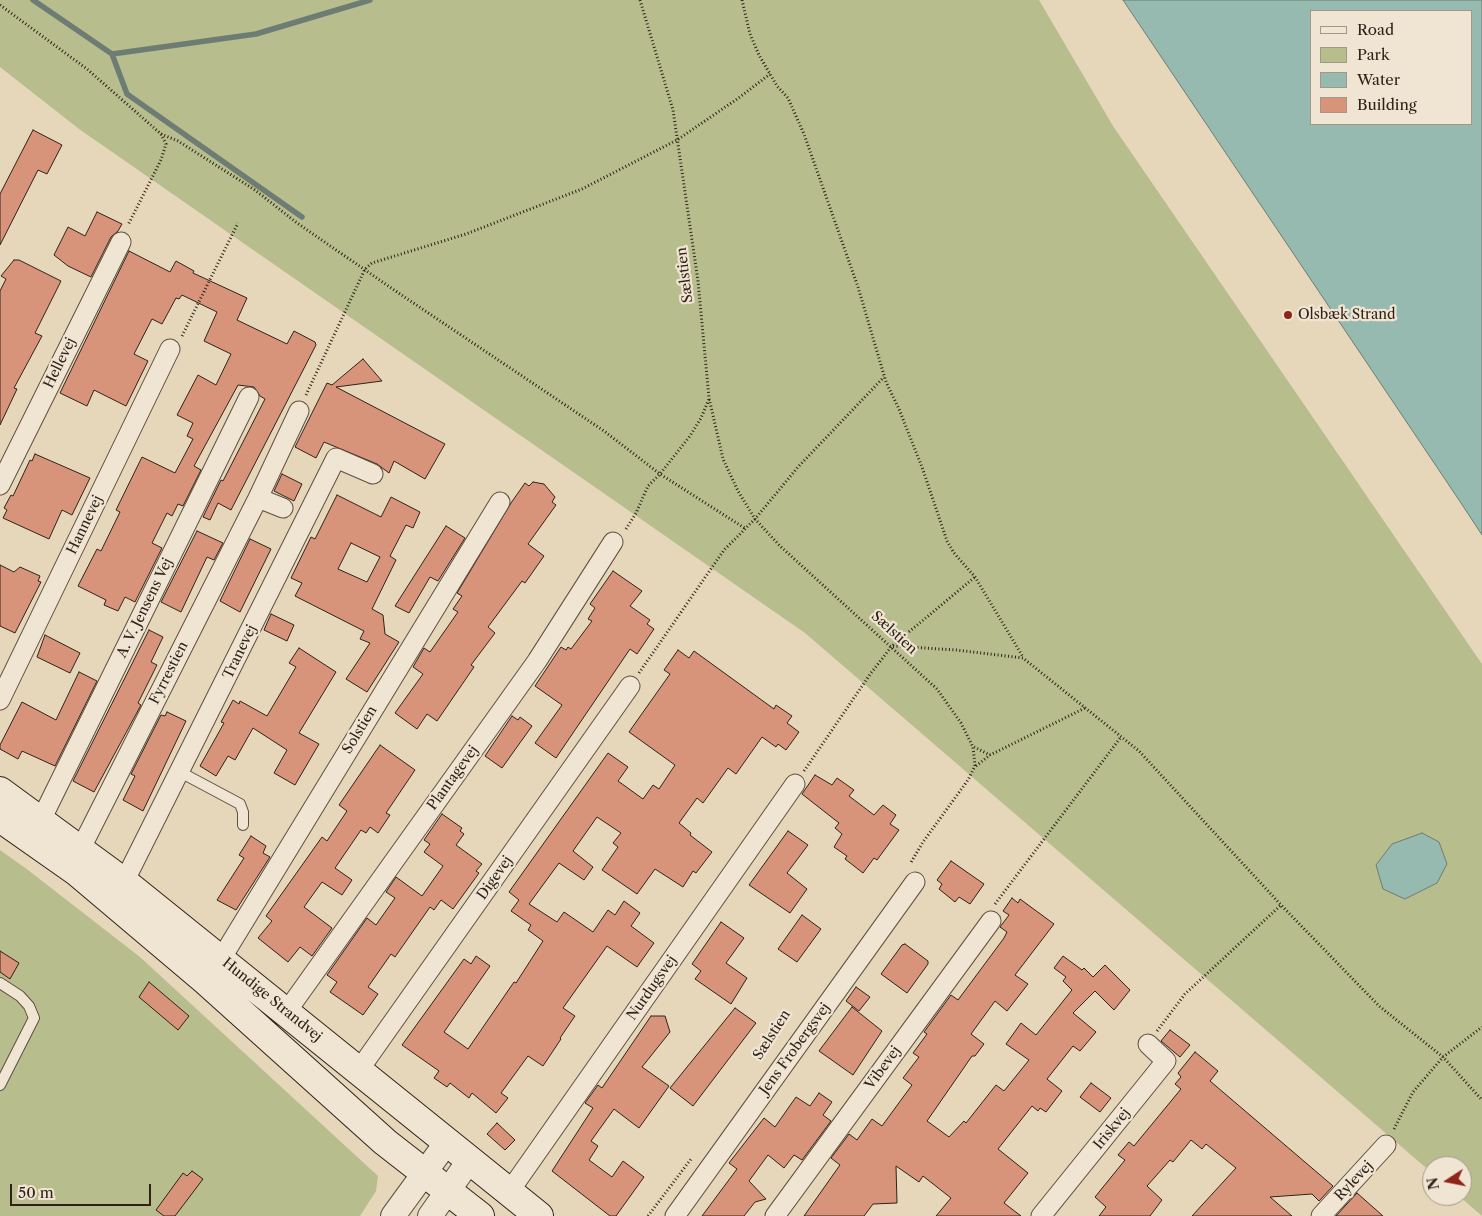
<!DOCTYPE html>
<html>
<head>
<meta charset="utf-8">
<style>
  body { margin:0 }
  #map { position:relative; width:1482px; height:1216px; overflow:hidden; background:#e6d7ba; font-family:"Libre Caslon Text",serif }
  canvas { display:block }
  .legend { position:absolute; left:1310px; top:10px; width:162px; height:115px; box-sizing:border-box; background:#efe5d2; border:1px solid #a39788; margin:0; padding:6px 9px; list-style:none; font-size:15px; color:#302218 }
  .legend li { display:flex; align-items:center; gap:10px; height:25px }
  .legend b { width:25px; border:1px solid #a39788 }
  .north { position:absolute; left:1422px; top:1156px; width:50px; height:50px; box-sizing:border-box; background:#efe5d2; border:1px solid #a39788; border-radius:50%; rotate:259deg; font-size:14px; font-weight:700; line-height:20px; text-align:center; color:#302218 }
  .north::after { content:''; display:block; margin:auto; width:18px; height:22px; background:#8f2418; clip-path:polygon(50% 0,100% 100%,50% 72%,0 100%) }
  .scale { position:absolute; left:10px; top:1184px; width:141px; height:22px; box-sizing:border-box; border:2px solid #302218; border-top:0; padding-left:6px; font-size:15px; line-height:18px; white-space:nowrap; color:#302218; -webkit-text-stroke:4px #efe5d2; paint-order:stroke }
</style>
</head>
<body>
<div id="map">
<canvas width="1482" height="1216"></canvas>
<ul class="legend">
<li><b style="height:6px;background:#efe5d2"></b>Road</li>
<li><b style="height:14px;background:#b8bd8d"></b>Park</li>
<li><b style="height:14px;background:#96baaf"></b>Water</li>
<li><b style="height:14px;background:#d8947a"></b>Building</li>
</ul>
<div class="north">N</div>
<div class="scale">50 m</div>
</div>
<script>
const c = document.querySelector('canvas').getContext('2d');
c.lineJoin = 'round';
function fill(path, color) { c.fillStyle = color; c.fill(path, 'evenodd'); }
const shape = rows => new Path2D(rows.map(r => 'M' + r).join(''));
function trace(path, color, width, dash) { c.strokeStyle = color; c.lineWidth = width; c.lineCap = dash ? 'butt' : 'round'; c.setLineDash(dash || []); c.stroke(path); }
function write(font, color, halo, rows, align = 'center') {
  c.font = font + ' "Libre Caslon Text",serif'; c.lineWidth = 4.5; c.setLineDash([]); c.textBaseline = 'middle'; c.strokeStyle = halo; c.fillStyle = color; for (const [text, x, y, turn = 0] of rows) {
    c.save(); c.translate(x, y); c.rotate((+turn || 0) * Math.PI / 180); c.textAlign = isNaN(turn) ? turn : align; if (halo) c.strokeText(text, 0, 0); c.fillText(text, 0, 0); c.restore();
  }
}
fill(shape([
  [0,0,1039,0,1113,126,1482,664,1482,1216,1459,1196,1462,1196,1462,1166,1432,1166,1432,1173,805,633,79,129,0,67],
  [0,850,28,870,140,957,378,1176,376,1191,360,1216,0,1216]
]), '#b8bd8d');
const water = shape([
  [1123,0,1482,0,1482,535,1461,503,1123,0],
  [1311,11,1471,11,1471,124,1311,124,1311,11],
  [1422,833,1439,842,1447,864,1437,883,1405,899,1383,889,1376,865,1392,844,1422,833]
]);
fill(water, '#96baaf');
trace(water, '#6d7d73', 1);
trace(shape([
  [33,0,112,54,256,34,370,0],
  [112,54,127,94,302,217]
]), '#6d7d73', 5.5);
const building = shape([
  [33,130,62,145,47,174,38,170,0,245,0,194,33,130],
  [97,212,122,224,118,231,111,237,91,277,68,266,54,255,68,227,85,236,97,212],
  [129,251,170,272,176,261,194,271,193,273,247,298,237,320,287,344,294,331,315,342,316,345,231,510,218,503,210,520,203,517,221,480,223,481,265,399,260,396,254,387,238,385,194,466,201,470,183,506,178,504,172,516,167,513,152,543,162,548,135,602,125,597,118,611,104,605,106,600,78,586,97,549,101,551,120,512,116,510,142,457,175,473,193,439,187,436,193,423,177,415,198,375,216,385,231,354,204,341,217,312,182,295,179,299,176,298,162,324,152,319,134,354,148,361,126,406,94,390,87,406,60,393,129,251],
  [14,260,19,260,61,281,35,333,42,336,14,388,17,389,0,425,0,291,6,279,1,276,14,260],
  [363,359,382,381,336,387,445,444,425,479,394,461,389,473,377,464,324,442,316,458,295,447,327,383,332,385,363,359],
  [35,454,90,478,72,515,62,510,49,539,3,518,7,510,4,508,11,495,13,496,30,460,32,461,35,454],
  [282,474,302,484,294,501,274,491,282,474],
  [533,482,544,484,555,497,552,502,556,505,528,544,544,556,525,583,522,581,488,627,495,633,471,665,474,667,437,721,427,714,417,729,395,713,423,674,413,667,424,648,430,652,458,612,453,609,462,596,457,593,511,503,525,483,529,486,533,482],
  [337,495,381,517,391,497,420,512,413,528,406,525,390,556,396,560,372,609,383,615,385,634,399,642,367,692,346,679,370,643,360,639,364,631,295,596,302,583,291,578,311,537,315,539,337,495],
  [351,543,380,557,367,582,338,569,351,543],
  [446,526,465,538,438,581,430,577,409,613,395,606,446,526],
  [197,531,223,543,214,560,207,557,181,612,161,602,197,531],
  [250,539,271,549,240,612,220,601,250,539],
  [0,565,14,572,20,567,40,576,38,581,41,582,15,633,0,626,0,565],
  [613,571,642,591,630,606,650,620,647,624,654,629,637,654,630,649,556,758,535,743,562,705,535,686,561,647,566,650,568,647,571,649,592,621,588,619,595,608,590,604,613,571],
  [271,614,294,625,287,641,264,630,271,614],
  [149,630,163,637,151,662,157,665,138,703,141,705,94,792,73,781,149,630],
  [45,635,80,653,70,673,37,657,45,635],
  [299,648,336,672,299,733,319,744,295,785,274,773,287,750,253,728,235,760,228,756,216,776,200,766,224,723,221,722,233,700,239,704,240,701,267,716,296,667,289,663,299,648],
  [678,650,689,658,694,651,774,709,776,705,792,716,787,723,799,732,786,750,778,744,776,747,762,737,736,774,728,768,703,803,697,798,679,823,691,833,690,835,712,852,696,873,693,871,683,887,655,869,637,894,602,870,618,847,613,843,621,833,597,817,573,851,593,867,584,880,559,863,529,904,557,922,564,912,593,932,608,910,615,915,624,901,640,913,631,926,654,943,637,967,607,946,563,1008,575,1016,560,1038,561,1039,543,1066,528,1056,501,1093,508,1098,496,1113,472,1093,469,1098,450,1083,447,1087,434,1078,439,1071,402,1045,464,959,471,964,476,956,490,966,444,1032,468,1049,514,982,516,983,543,941,528,930,531,925,511,911,519,900,509,892,608,753,628,767,618,781,643,799,653,785,659,789,675,765,629,732,670,674,664,670,678,650],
  [79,672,97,681,55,766,22,751,18,759,0,749,0,745,22,702,56,720,79,672],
  [167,712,186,721,143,811,123,800,135,776,131,774,161,715,165,716,167,712],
  [512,716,518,720,520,717,532,726,502,768,485,756,512,716],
  [380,745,415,770,386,813,390,815,378,833,370,827,366,833,361,830,335,868,352,880,342,895,322,882,304,907,332,928,312,956,300,947,288,962,258,938,272,921,266,916,322,837,327,841,347,811,339,805,380,745],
  [815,775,832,785,837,778,854,790,849,796,874,815,883,805,896,815,890,824,899,830,877,860,874,858,863,873,845,859,847,856,834,847,842,834,835,828,839,823,802,794,815,775],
  [442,814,462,828,460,831,464,834,456,845,482,864,476,871,479,873,453,909,441,900,434,910,430,907,395,957,391,954,368,987,378,994,363,1015,330,992,337,982,327,975,367,918,376,925,395,898,386,892,396,877,422,896,443,866,424,852,430,844,424,840,442,814],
  [788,831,808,845,787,873,807,889,790,913,749,885,788,831],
  [251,836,266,846,263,853,270,857,236,910,217,900,244,858,239,855,251,836],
  [951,861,984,884,970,904,959,897,955,902,939,889,942,884,937,880,951,861],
  [1012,898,1018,903,1020,899,1054,924,1015,975,1028,984,1007,1011,995,1001,971,1034,984,1044,975,1056,972,1056,927,1121,949,1137,964,1121,966,1123,996,1085,1004,1091,1029,1060,1006,1044,1021,1023,1036,1035,1072,990,1063,981,1066,977,1054,968,1063,956,1082,970,1084,968,1093,977,1105,965,1130,990,1114,1010,1095,991,1073,1013,1096,1032,1080,1051,1073,1046,1047,1079,1062,1091,1046,1112,1040,1108,1038,1111,1032,1106,998,1149,1028,1173,1004,1203,1021,1216,936,1216,951,1198,923,1176,919,1182,896,1166,897,1203,873,1204,864,1216,804,1216,840,1165,831,1158,849,1134,857,1140,872,1119,882,1126,912,1085,903,1078,919,1057,913,1053,927,1034,924,1032,951,995,958,1000,1004,938,1007,932,1000,927,1009,915,1003,911,1012,898],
  [802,915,821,929,797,962,778,949,802,915],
  [721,922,744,938,726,963,747,978,731,1004,695,979,701,971,692,964,721,922],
  [905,944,928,961,928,964,907,993,881,974,902,945,905,944],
  [0,951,19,963,10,979,0,972,0,951],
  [149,982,189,1016,178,1030,139,997,149,982],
  [856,987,870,997,859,1011,846,1001,856,987],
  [852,1007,882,1031,853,1075,819,1051,852,1007],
  [735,1008,756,1023,693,1106,670,1088,735,1008],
  [651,1016,665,1016,670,1032,642,1067,669,1086,639,1128,614,1109,591,1141,598,1146,589,1160,612,1177,623,1161,644,1177,616,1216,610,1216,552,1171,593,1108,585,1103,598,1085,602,1088,651,1016],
  [1170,1030,1190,1045,1180,1057,1161,1041,1170,1030],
  [1195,1052,1218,1071,1210,1081,1333,1186,1319,1201,1312,1194,1270,1197,1292,1216,1192,1216,1236,1168,1206,1144,1202,1149,1191,1140,1173,1162,1170,1160,1147,1186,1162,1200,1150,1216,1099,1216,1106,1207,1095,1197,1125,1160,1118,1155,1129,1142,1134,1146,1181,1089,1175,1084,1181,1077,1178,1073,1195,1052],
  [1091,1083,1111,1098,1100,1112,1080,1097,1091,1083],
  [819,1093,832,1102,823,1115,831,1121,802,1160,794,1155,784,1168,768,1155,749,1181,766,1199,755,1202,744,1216,702,1216,737,1169,729,1163,764,1118,775,1127,796,1097,810,1106,819,1093],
  [497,1123,515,1140,505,1150,487,1134,497,1123],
  [192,1171,203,1179,175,1216,164,1216,156,1210,183,1173,187,1176,192,1171],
  [1357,1193,1383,1216,1336,1216,1357,1193]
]);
fill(building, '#d8947a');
trace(building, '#302218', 1);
const service = shape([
  [180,772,240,804,243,812,243,825],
  [0,983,20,996,29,1006,34,1018,0,1085]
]);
const minor = shape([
  [0,485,121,242],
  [258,498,283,508],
  [0,700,170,349],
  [41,820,249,397],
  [81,848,258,498,299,411],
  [124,882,336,458,373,474],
  [221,959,500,502],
  [287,1011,537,661,613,542],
  [359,1070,630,686],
  [509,1192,795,784],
  [675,1216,915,882],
  [775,1216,991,921],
  [1041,1216,1166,1061,1148,1044],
  [1321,1216,1386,1145]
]);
const tertiary = shape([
  [393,1216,447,1142],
  [430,1216,469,1161]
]);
const secondary = shape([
  [0,791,124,882,539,1216],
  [0,818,77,872,206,981,385,1142,480,1216]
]);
trace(service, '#5e4f40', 12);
trace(minor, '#5e4f40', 21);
trace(tertiary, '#5e4f40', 26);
trace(secondary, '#302218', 30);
trace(shape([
  [640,0,673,110,698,281,709,398,723,459,738,491,755,519,780,546,937,689,961,723,973,747,975,766,968,780,923,842,910,864],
  [742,0,750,34,759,55,777,86,788,98,804,134,858,287,886,382,899,409,922,467,947,541,954,553,975,577,1023,657],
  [0,5,87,69,161,134,166,144,161,160,128,225],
  [161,134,178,141,255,190,297,223,400,294,604,431,660,474,746,529],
  [182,336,238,223],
  [306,395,365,269,372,263,466,234,582,189,677,140,740,97,770,74],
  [626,529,636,513,648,486,660,474,690,436,701,418,709,399],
  [893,646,956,650,1023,658,1139,751,1281,905,1379,1006,1443,1057,1482,1100],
  [639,673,724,550,755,519,798,467,884,377],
  [974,747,990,755],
  [976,766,990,755,1085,708],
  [804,771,871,673,892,646,975,577],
  [995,904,1121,737],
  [1157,1031,1185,994,1281,905],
  [1394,1129,1413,1092,1443,1057,1482,1027],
  [648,1216,691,1159]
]), '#302218', 3, [1, 2.5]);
trace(service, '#efe5d2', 10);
trace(minor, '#efe5d2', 19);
trace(tertiary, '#efe5d2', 24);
trace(secondary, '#efe5d2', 28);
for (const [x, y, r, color] of [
  [1288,315,5,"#8f2418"]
]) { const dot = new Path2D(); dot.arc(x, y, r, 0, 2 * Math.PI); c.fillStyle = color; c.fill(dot); trace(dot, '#efe5d2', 2); }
write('14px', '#302218', '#efe5d2', [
  ["Sælstien",685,275,-97],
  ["Hellevej",60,363,-64],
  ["Hannevej",85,525,-64],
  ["A. V. Jensens Vej",145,608,-64],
  ["Sælstien",894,633,42],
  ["Tranevej",240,652,-64],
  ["Fyrrestien",169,673,-63],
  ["Solstien",360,730,-59],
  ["Plantagevej",453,778,-54],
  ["Digevej",495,878,-55],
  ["Nurdugsvej",652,988,-55],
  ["Hundige Strandvej",272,1000,39],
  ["Sælstien",772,1035,-57],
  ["Jens Frobergsvej",795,1049,-54],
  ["Vibevej",883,1068,-54],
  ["Iriskvej",1112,1129,-51],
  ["Rylevej",1354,1181,-47]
]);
write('14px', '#302218', '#efe5d2', [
  ["Olsbæk Strand",1298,315]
], 'left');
</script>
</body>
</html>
